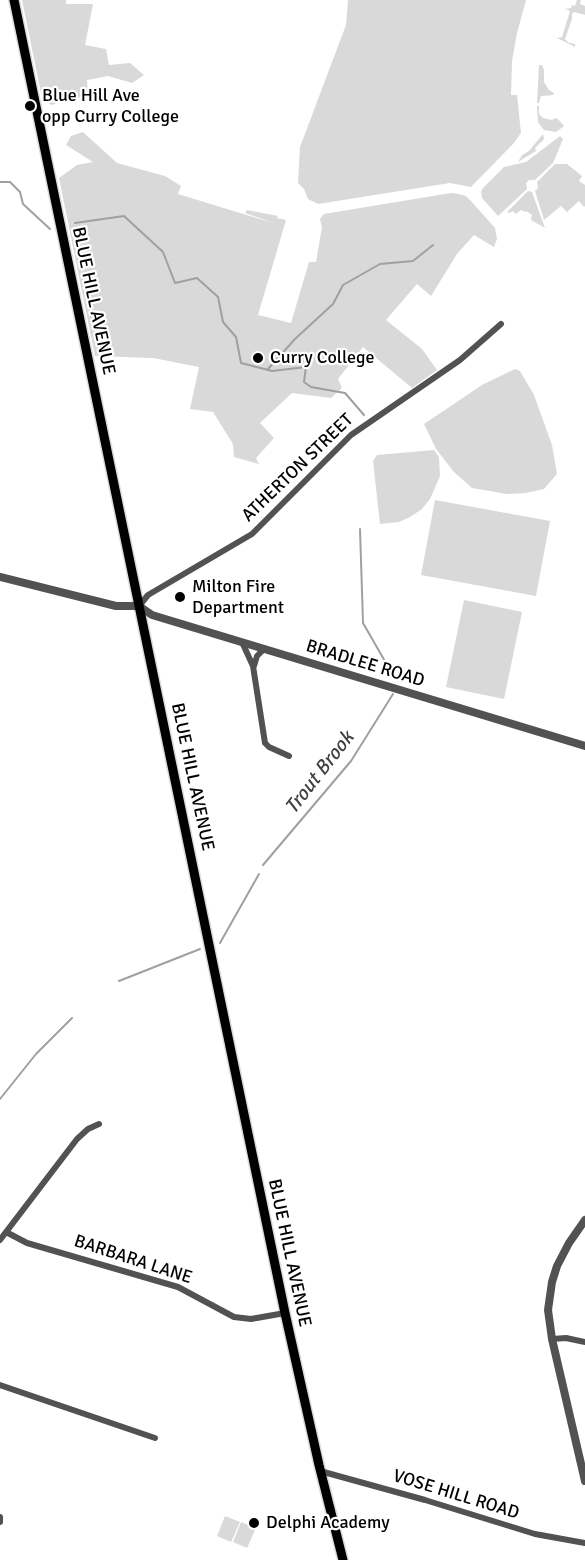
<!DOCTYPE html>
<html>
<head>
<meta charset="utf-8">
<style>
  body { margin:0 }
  canvas { display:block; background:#fff }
</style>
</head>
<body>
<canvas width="585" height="1560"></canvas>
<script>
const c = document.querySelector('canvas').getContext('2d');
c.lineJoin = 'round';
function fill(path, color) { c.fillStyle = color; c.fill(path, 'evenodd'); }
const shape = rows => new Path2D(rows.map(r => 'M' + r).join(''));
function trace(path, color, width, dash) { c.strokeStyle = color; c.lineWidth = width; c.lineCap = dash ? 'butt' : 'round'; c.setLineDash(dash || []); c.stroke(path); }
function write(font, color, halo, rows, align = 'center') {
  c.font = font + ' Signika,sans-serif'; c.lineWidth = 4.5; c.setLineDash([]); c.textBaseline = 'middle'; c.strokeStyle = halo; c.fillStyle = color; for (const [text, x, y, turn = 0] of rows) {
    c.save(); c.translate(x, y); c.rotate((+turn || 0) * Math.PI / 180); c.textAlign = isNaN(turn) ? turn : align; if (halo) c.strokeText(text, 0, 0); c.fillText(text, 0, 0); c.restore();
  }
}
fill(shape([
  [22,0,66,0,66,4,93,4,85,45,106,49,109,65,130,63,144,75,132,83,108,76,87,80,88,95,51,105,42,98],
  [348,0,526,0,517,33,512,61,511,95,517,95,521,133,513,144,471,187,450,183,318,204,308,199,304,189,298,183,300,147,346,25],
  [577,0,581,0,580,4,585,6,585,15,574,12,572,14,572,19,565,39,569,43,575,44,575,47,557,38,562,37,570,11,565,9,571,8,572,5,575,6],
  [539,65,542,65,544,70,544,82,549,90,554,93,553,95,541,96,539,103,537,103],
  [537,106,539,106,539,114,543,118,551,120,557,118,564,126,556,132,544,130,538,122],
  [83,132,117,163,165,176,181,186,178,194,276,224,245,213,247,210,278,216,277,218,286,220,258,315,291,323,309,262,316,262,322,227,320,219,324,214,451,193,459,194,466,196,471,201,495,228,497,239,494,247,474,235,457,254,431,296,417,284,386,320,422,349,437,370,412,388,363,347,338,379,342,388,331,398,292,393,260,423,274,438,256,458,259,464,234,457,233,444,213,412,190,409,199,367,153,358,95,356,59,178,77,165,93,162,66,145,71,136],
  [543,134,544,139,535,148,536,151,518,162,522,155,529,151],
  [560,136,563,139,553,163,535,180,529,180,526,183,527,189,498,216,482,198,481,191,484,187,504,167,526,162],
  [555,164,567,164,582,176,579,181,585,185,585,206,584,207,579,201,567,212,561,206,544,220,535,191,538,188,537,182],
  [528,191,532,192,545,228,531,220,532,215,526,211,525,212,521,210,516,214,513,211,509,213,507,212],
  [515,369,520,371,534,395,552,445,557,474,544,489,526,493,507,494,472,488,454,472,436,449,424,424,482,385],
  [434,450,439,457,440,476,430,499,422,509,410,517,399,522,380,524,373,461,377,455],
  [435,500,550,521,536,596,421,575],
  [464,600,522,612,504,699,446,687],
  [225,1516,240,1522,231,1542,217,1536],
  [241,1522,256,1528,247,1548,233,1542]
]), '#d9d9d9');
trace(shape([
  [0,182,10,182,20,192,23,204,50,229],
  [75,223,124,216,163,252,175,283,197,278,218,297,223,322,236,337,241,363,272,371,306,367,304,382,311,387,345,393,364,415],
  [267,370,295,339,333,304,343,285,380,264,413,261,433,245],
  [360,529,363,623,394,677],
  [263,865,351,761,393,694],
  [220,943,259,874],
  [119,981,200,949],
  [0,1099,36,1054,72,1018]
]), '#a0a0a0', 2);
const trunk = shape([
  [14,0,285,1313,319,1465,343,1560]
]);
trace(trunk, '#dbdbdb', 12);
trace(shape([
  [139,606,148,595,252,534,351,435,460,360,501,324],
  [242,642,253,666,265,743,269,747,289,756],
  [254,666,257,656,264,649],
  [6,1232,27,1243,178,1287,234,1317,251,1319,285,1313],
  [0,1240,77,1139,88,1129,99,1124],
  [552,1339,566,1338,585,1342],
  [0,1385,155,1438],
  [320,1471,425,1500,535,1534,585,1543],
  [0,1517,0,1522]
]), '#525252', 6);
trace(shape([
  [0,577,116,606,139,606,152,615,585,746],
  [585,1220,569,1243,557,1266,552,1282,548,1310,552,1339,585,1481]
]), '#525252', 8);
trace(trunk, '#000', 9);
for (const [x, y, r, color] of [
  [30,106,6,"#000"],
  [258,358,6,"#000"],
  [180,597,6,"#000"],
  [254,1523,6,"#000"]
]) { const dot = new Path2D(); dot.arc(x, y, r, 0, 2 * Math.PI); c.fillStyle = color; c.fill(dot); trace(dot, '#fff', 2); }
write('18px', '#000', '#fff', [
  ["Blue Hill Ave",42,96],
  ["opp Curry College",42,117],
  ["Curry College",270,358],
  ["Milton Fire",192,587],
  ["Department",192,608],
  ["Delphi Academy",266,1523]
], 'left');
write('18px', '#000', '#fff', [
  ["BLUE HILL AVENUE",93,301,78],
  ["ATHERTON STREET",298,468,-44],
  ["BRADLEE ROAD",365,664,17],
  ["BLUE HILL AVENUE",192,777,78],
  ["BLUE HILL AVENUE",289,1253,78],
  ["BARBARA LANE",133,1260,18],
  ["VOSE HILL ROAD",456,1495,17]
]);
write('italic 20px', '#414141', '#fff', [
  ["Trout Brook",320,773,-52]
]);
</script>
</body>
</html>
